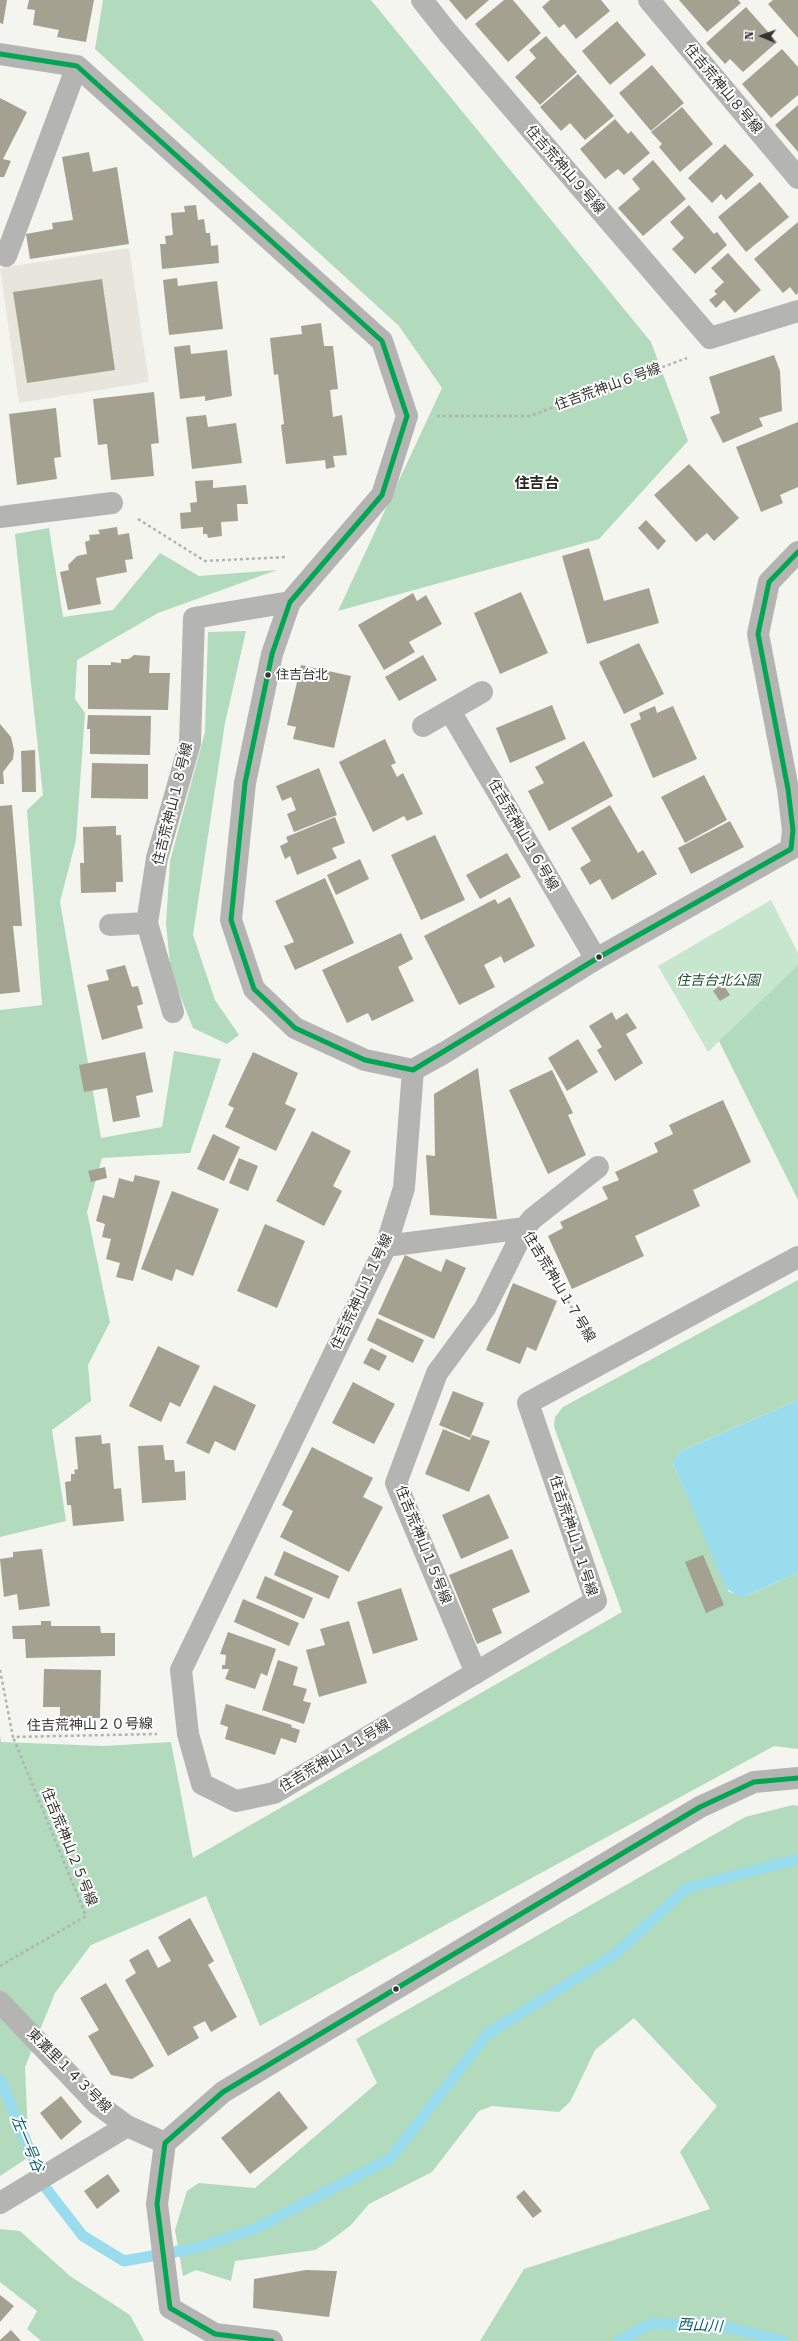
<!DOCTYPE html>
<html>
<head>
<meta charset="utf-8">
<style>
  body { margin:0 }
  #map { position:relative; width:798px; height:2341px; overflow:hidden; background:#f5f5f0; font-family:"Roboto Serif",serif }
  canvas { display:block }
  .north { position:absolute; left:742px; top:16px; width:40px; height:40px; -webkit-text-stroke:3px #fff; paint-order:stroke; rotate:272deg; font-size:11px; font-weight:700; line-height:16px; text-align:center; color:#343330 }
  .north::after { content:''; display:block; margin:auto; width:14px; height:18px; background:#343330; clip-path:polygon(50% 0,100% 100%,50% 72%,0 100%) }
</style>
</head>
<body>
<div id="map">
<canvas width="798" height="2341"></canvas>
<div class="north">N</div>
</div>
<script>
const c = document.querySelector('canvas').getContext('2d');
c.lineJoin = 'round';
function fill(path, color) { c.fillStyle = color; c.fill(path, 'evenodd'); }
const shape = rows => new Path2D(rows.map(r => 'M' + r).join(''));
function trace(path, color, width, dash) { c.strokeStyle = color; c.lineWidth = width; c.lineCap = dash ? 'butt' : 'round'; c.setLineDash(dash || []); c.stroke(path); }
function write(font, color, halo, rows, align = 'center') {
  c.font = font + ' "Roboto Serif","Noto Sans JP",serif'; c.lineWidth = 4; c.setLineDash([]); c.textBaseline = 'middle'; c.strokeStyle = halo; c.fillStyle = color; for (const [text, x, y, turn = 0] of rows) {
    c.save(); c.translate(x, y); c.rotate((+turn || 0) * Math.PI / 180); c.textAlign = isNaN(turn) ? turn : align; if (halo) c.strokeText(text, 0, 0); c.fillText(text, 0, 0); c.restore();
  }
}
fill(shape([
  [129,248,149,382,19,403,0,268]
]), '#e8e6dc');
fill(shape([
  [771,900,798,953,798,965,708,1052,658,966]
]), '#c6e6ce');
fill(shape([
  [103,0,371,0,651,342,688,441,599,539,338,611,442,388,399,326,95,49],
  [49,528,63,617,113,610,160,553,199,576,277,570,158,613,77,660,75,699,85,713,76,840,60,902,101,1138,162,1127,174,1051,221,1059,190,1153,102,1158,87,1212,110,1322,88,1365,91,1401,52,1430,66,1521,0,1537,0,1010,42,1005,27,810,43,795,15,534],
  [246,631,225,723,193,935,215,1000,239,1035,227,1044,193,1028,171,973,166,924,170,861,205,732,208,632],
  [798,965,798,1200,719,1041],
  [798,1280,798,1400,679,1452,673,1463,729,1592,745,1596,798,1573,798,1749,774,1746,260,2026,206,1896,91,1945,55,1993,25,2067,29,2157,0,2176,0,1735,1,1742,104,1746,171,1742,193,1858,622,1612,557,1435,554,1426,555,1417,563,1407],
  [793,1805,798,1806,798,2341,480,2341,524,2269,710,2209,680,2152,717,2106,634,2018,595,2050,570,2102,559,2112,492,2106,479,2111,432,2172,369,2204,350,2226,327,2243,315,2250,235,2261,231,2281,196,2270,183,2276,175,2230,187,2191,199,2183,255,2188,377,2083,356,2039,745,1817],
  [0,2229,20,2231,70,2276,130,2315,144,2341,41,2341,27,2329,37,2311,0,2282]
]), '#b2dabd');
fill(shape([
  [798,1400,798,1573,745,1596,738,1596,726,1588,673,1463,674,1460,679,1452]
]), '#99dcee');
trace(shape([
  [0,2079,45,2187,83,2236,124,2261,196,2248,254,2229,390,2159,487,2034,614,1955,687,1888,798,1859],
  [619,2341,652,2323,731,2328,783,2341]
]), '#99dcee', 11);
fill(shape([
  [0,0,7,0,3,24,0,23],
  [29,0,94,0,86,42,57,37,59,30,33,25,35,10,27,9],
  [449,0,489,0,466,20],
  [504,0,513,0,541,33,508,62,475,24],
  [550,0,601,0,610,11,576,39,564,24,559,28,542,7],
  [679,0,738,0,741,3,707,32],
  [773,0,798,0,798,38,768,4],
  [746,7,777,42,743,72,730,59,725,64,706,43],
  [617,21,646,55,610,85,582,51],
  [546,36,577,72,540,105,515,77,536,58,529,50],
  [782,49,798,67,798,95,771,118,742,84],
  [652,65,684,103,651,131,619,93],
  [578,74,614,116,585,140,570,123,561,131,540,107],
  [0,98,27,112,3,159,11,161,4,177,0,177],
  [798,105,798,152,775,125],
  [682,107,713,144,680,172,659,147,662,144,651,132],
  [615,119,628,134,631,131,650,153,624,175,618,169,605,179,580,149],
  [725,144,754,175,726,200,721,194,712,203,688,178],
  [89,152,93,172,117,167,129,244,30,259,26,234,53,229,52,223,73,220,62,157],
  [653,160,686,199,643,236,618,208,640,189,632,179],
  [760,182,789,217,746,252,718,217],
  [196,205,198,220,204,219,206,233,210,233,211,246,218,245,219,263,162,269,160,244,166,244,165,236,173,235,171,213,185,212,184,206],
  [689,205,714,234,717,232,727,245,695,274,672,249,684,238,670,222],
  [798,222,798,293,796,295,790,287,783,293,754,259],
  [728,253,761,290,735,313,724,300,716,308,709,300,717,294,714,291,724,282,711,268],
  [177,278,178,286,217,281,223,329,169,335,163,280],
  [102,279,115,370,27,383,13,292],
  [321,323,324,346,333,346,338,389,330,390,333,417,342,415,347,455,333,456,335,467,326,469,325,460,286,464,281,425,284,424,278,374,274,375,270,338,302,334,301,326],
  [190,345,191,354,227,350,232,396,205,401,205,396,180,399,174,347],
  [774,355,780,371,782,411,759,418,763,426,723,443,710,417,720,413,709,377],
  [154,392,159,443,151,444,154,476,111,480,107,444,98,445,93,399],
  [56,408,61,457,54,458,57,479,17,485,9,414],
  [206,415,208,427,236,423,242,463,192,469,186,417],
  [798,422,798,487,780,495,783,503,761,512,736,447],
  [689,464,739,518,714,541,707,533,696,542,654,495],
  [213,480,213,488,246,485,248,504,237,504,238,521,221,522,222,536,208,538,207,534,203,534,203,527,181,529,180,513,191,512,190,503,197,502,195,481],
  [646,520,666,541,658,550,638,528],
  [117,527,118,535,129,533,133,559,125,560,127,572,96,578,101,604,68,610,60,572,69,570,68,565,77,556,87,554,85,542,90,540,89,535,100,534,98,530],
  [589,548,604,601,649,588,659,623,587,644,562,556],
  [521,592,548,653,500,674,474,613],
  [413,593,417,601,426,595,442,624,409,642,415,652,384,670,358,625],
  [639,643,664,694,624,714,599,662],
  [134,655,150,656,149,673,170,673,168,710,88,709,88,665,111,665,111,662,121,663,121,659,129,659],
  [423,655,437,680,399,701,385,677],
  [301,665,351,676,334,748,293,739,296,727,287,725],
  [552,705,566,739,510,763,496,728],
  [655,706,657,713,673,706,697,759,653,778,630,724,641,719,639,713],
  [88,715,151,716,150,755,90,754,90,729,87,729],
  [0,724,11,737,14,750,13,759,3,772,4,784,0,784],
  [385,739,396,763,391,765,397,777,403,773,423,814,407,821,404,816,373,832,339,762],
  [584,741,613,796,549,831,528,791,544,783,535,767],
  [35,750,36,792,22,792,21,751],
  [92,763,148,764,148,799,91,798],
  [319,768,337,815,294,832,287,814,296,810,291,797,282,801,276,786],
  [704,775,727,820,685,843,661,797],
  [12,805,22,926,13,926,20,992,0,994,0,806],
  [610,805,638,853,643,850,657,874,612,900,600,879,590,885,580,868,591,861,571,828],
  [335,817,345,843,332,848,337,858,297,875,290,856,285,859,280,846,288,842,286,837],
  [730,821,744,847,691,874,678,848],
  [116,826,116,835,121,835,123,882,116,882,116,892,81,893,80,863,84,863,83,827],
  [435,835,465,900,421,920,391,855],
  [507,853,521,877,480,899,466,875],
  [360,859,369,879,336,895,327,875],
  [325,878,354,943,295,970,284,946,294,942,275,901],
  [510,897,535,946,504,963,501,956,484,965,495,987,459,1005,424,936,495,899,498,904],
  [401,933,413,959,398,967,414,1001,372,1021,368,1013,347,1023,322,970],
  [125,965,132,987,138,986,143,1004,137,1006,143,1028,102,1040,87,985,109,980,106,970],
  [722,983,730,995,720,1001,713,991],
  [612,1012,616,1020,627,1013,637,1028,626,1034,643,1063,615,1081,597,1050,602,1047,589,1026],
  [578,1039,598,1072,567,1091,548,1058],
  [145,1052,153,1092,136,1096,140,1117,113,1122,107,1088,84,1092,79,1065],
  [253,1052,298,1073,285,1104,296,1109,276,1151,225,1127,234,1108,228,1105],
  [478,1068,497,1219,430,1215,426,1155,435,1156,434,1094],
  [552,1070,573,1113,568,1115,586,1155,548,1174,509,1090],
  [723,1100,751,1162,693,1190,700,1206,635,1236,644,1256,572,1289,548,1236,563,1228,560,1222,608,1199,602,1187,619,1180,615,1172,658,1152,654,1143,673,1134,669,1125],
  [312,1131,351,1151,333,1186,342,1191,324,1226,276,1201],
  [213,1134,240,1147,224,1181,197,1169],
  [239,1158,258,1166,248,1191,229,1183],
  [105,1167,107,1178,91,1182,88,1171],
  [135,1175,160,1181,133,1281,116,1277,120,1263,106,1259,111,1239,102,1237,105,1224,96,1221,103,1195,114,1198,119,1178,133,1182],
  [172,1191,219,1209,193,1276,176,1269,172,1281,141,1269],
  [265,1224,305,1241,277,1308,237,1291],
  [405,1255,441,1272,446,1259,466,1268,434,1339,378,1314],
  [513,1283,557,1301,536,1351,527,1347,520,1364,486,1350],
  [377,1318,424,1340,413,1363,367,1340],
  [158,1346,200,1366,180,1407,170,1402,161,1422,129,1406],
  [371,1348,387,1356,379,1371,363,1363],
  [353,1382,395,1404,374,1444,332,1423],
  [214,1385,256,1405,235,1451,215,1441,209,1454,186,1443],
  [453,1391,484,1403,470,1438,439,1425],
  [443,1429,470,1440,472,1435,490,1441,469,1492,425,1474],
  [101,1435,102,1444,110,1443,114,1489,121,1488,124,1521,73,1526,71,1505,67,1505,65,1482,71,1481,71,1474,75,1474,74,1470,78,1469,75,1437],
  [163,1445,165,1460,174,1460,175,1472,185,1471,186,1500,142,1503,138,1446],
  [312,1447,373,1478,363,1497,383,1507,349,1572,280,1537,293,1511,282,1505],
  [489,1494,509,1538,461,1559,442,1515],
  [42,1549,50,1606,19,1610,17,1594,4,1597,0,1559,13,1557,13,1552],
  [512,1549,530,1592,492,1609,502,1633,477,1644,449,1575],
  [284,1551,339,1576,329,1599,274,1575],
  [703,1555,724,1605,706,1613,685,1562],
  [265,1576,313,1598,304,1619,256,1598],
  [401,1588,418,1640,373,1654,357,1602],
  [243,1599,299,1623,289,1646,234,1622],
  [41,1621,51,1621,51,1626,100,1626,101,1633,115,1633,115,1656,26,1658,25,1639,13,1639,12,1626,41,1625],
  [349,1621,367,1683,319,1697,306,1650,325,1645,320,1629],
  [228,1632,276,1649,267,1676,261,1673,255,1689,225,1679,229,1669,222,1669,222,1665,225,1665,226,1655,220,1654],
  [278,1660,298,1667,293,1685,307,1689,303,1701,311,1703,304,1724,262,1710],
  [44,1669,101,1670,100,1718,60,1718,60,1707,43,1707],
  [226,1704,292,1725,291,1727,300,1730,296,1743,281,1738,275,1755,225,1739,228,1727,220,1724],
  [190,1918,214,1961,208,1965,237,2017,211,2032,205,2021,193,2027,199,2038,168,2056,125,1980,136,1973,129,1960,148,1949,158,1968,171,1961,158,1937],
  [106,1983,154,2066,132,2079,111,2075,88,2036,99,2030,80,1998],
  [279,2091,308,2128,250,2174,221,2138],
  [61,2096,82,2122,61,2140,40,2113],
  [108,2174,120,2191,97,2209,84,2191],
  [524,2190,542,2211,533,2218,516,2197],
  [306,2270,337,2271,329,2317,253,2308,254,2279],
  [0,2295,14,2306,0,2322],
  [11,2330,21,2341,0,2341,0,2340]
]), '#a4a190');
trace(shape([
  [437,416,530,416,687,358],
  [138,519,205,561,287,557],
  [544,1259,588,1336],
  [0,1670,13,1737,157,1734],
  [0,1966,86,1916,13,1737]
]), '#b2b2b0', 2.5, [3, 3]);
trace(shape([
  [422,0,448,33,710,338,798,311],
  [649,0,798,178],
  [0,54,77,66,382,341,407,416,382,495,290,602,272,654,245,783,231,920,254,989,295,1028,365,1060,413,1070,444,1053,596,959,791,849,793,830,788,789,758,634,769,582,798,552],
  [6,256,77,66],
  [0,517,112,503],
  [450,711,596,959],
  [423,726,482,692],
  [110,925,147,923],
  [173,1012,147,923,157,858,190,743,194,618,290,602],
  [413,1070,404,1188,386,1246,181,1670,188,1734,202,1784,236,1801,274,1793,596,1601,528,1403,798,1257],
  [386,1246,525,1228],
  [476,1673,396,1483,437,1373,485,1308,525,1228,532,1219,598,1167],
  [0,2002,97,2104,127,2126,165,2143],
  [165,2143,223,2092,700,1807,754,1782,798,1778],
  [165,2143,157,2204,170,2308,215,2334,272,2341],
  [0,2203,127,2126]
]), '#b4b4b2', 22);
trace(shape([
  [0,54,77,66,382,341,407,416,382,495,290,602,272,654,245,783,231,920,254,989,295,1028,365,1060,413,1070,596,959,791,849,793,830,788,789,758,634,769,582,798,552],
  [272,2341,215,2334,170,2308,157,2204,165,2143,223,2092,700,1807,754,1782,798,1778]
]), '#00a651', 5);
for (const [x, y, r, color] of [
  [268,675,3.5,"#343330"],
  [599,957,3.5,"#343330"],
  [396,1989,3.5,"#343330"]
]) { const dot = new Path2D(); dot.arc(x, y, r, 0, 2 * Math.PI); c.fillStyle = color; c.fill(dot); trace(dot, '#fff', 1.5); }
write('13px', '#343330', '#fff', [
  ["住吉台北",276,675]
], 'left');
write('14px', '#343330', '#fff', [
  ["住吉荒神山８号線",723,89,50],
  ["住吉荒神山９号線",565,170,49],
  ["住吉荒神山６号線",608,387,-20],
  ["住吉荒神山１８号線",173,804,-76],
  ["住吉荒神山１６号線",523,835,60],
  ["住吉荒神山１７号線",559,1287,59],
  ["住吉荒神山１１号線",362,1292,-65],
  ["住吉荒神山１１号線",573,1536,72],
  ["住吉荒神山１５号線",423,1545,68],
  ["住吉荒神山２０号線",90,1725,-1],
  ["住吉荒神山１１号線",335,1756,-31],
  ["住吉荒神山２５号線",69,1847,68],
  ["東灘里１４３号線",69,2071,45]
]);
write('italic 14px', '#1c5031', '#fff', [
  ["住吉台北公園",718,981]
]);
write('bold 15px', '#2b2a24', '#fff', [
  ["住吉台",537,484]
]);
write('italic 15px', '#106073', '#fff', [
  ["左一号谷",27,2144,67],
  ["西山川",700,2326,3]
]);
</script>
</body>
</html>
